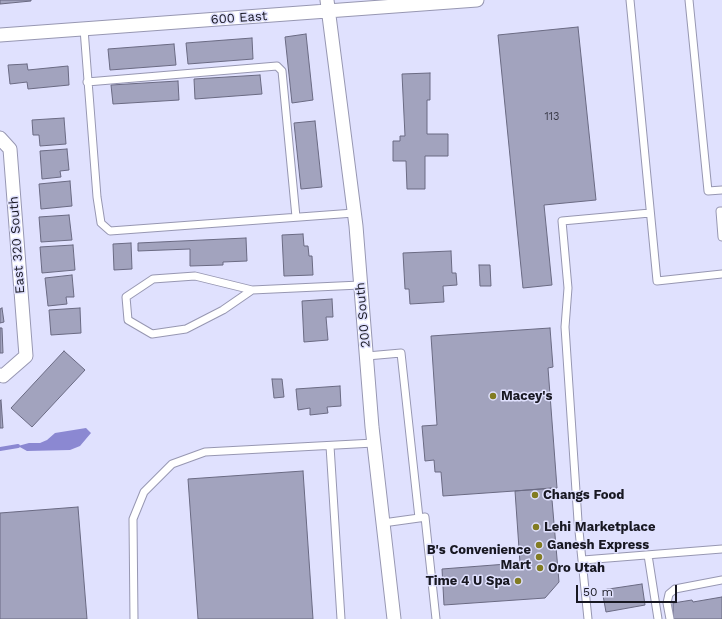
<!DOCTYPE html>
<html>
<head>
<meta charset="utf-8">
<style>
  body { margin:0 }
  #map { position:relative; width:722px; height:619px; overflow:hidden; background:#e0e1fe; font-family:"Work Sans",sans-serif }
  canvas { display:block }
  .scale { position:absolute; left:576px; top:585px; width:101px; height:18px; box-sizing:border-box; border:2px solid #181822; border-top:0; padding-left:5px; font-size:12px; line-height:14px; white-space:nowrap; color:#181822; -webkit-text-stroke:3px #e0e1fe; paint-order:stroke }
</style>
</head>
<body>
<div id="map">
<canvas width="722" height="619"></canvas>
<div class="scale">50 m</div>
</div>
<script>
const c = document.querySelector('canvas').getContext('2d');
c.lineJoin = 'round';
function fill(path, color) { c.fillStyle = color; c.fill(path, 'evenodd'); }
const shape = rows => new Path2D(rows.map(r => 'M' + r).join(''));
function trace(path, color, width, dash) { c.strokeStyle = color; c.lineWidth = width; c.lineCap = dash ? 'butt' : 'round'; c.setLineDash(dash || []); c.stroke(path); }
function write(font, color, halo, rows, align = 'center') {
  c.font = font + ' "Work Sans",sans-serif'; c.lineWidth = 3; c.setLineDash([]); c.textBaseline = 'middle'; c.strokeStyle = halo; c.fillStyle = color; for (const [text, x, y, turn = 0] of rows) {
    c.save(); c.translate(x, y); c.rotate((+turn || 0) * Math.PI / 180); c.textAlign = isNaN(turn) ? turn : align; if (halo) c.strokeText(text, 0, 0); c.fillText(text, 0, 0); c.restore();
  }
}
fill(shape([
  [86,428,91,433,80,446,70,450,27,451,18,446,29,443,40,443,47,440,55,433]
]), '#8b88d2');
trace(shape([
  [0,449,18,446]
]), '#8b88d2', 4);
const building = shape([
  [0,0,31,0,31,1,0,4,0,0],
  [578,27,596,200,544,205,552,285,523,288,498,35,578,27],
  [306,34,313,100,292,103,285,37,306,34],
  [252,38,253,59,188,64,186,43,252,38],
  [174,44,176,65,110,70,108,49,174,44],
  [27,64,28,70,68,66,69,85,28,89,27,82,10,84,8,65,27,64],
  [430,73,430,100,427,100,427,134,448,134,448,156,425,156,425,189,407,189,406,161,393,161,393,141,400,141,400,136,405,136,402,74,430,73],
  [260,75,262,94,195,99,194,79,260,75],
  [178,81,179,100,113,104,111,85,178,81],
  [64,118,66,144,40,146,39,135,33,135,32,120,64,118],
  [315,121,322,187,301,189,294,123,315,121],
  [67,149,69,170,60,171,61,177,42,179,40,151,67,149],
  [70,181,72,206,41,209,39,184,70,181],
  [69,215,72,240,41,242,39,217,69,215],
  [303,234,304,246,308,246,309,256,312,256,313,275,284,276,282,235,303,234],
  [246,238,247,261,223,262,223,265,190,266,190,249,138,251,138,243,246,238],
  [131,243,132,269,114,270,113,244,131,243],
  [73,245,75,270,42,273,40,247,73,245],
  [451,251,452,273,456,273,457,285,443,286,444,302,410,304,409,289,405,289,403,253,451,251],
  [479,265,490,265,491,286,480,286,479,265],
  [72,275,74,297,66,297,67,304,48,306,45,278,72,275],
  [332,299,333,317,326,317,328,340,304,342,302,301,332,299],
  [2,308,4,322,0,323,0,309,2,308],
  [80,308,81,333,51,335,49,310,80,308],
  [0,328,2,328,3,353,0,353,0,328],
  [550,328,553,367,548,368,557,488,443,496,441,472,435,472,434,460,425,461,422,426,437,425,431,336,550,328],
  [64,351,85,370,32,427,11,408,64,351],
  [272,379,282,379,284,397,274,398,272,379],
  [340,386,341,406,327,407,328,413,310,415,310,408,298,410,296,389,340,386],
  [1,400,3,428,0,428,0,401,1,400],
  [303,471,313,619,198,619,188,479,303,471],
  [551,488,559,582,545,598,444,605,442,569,520,563,515,491,551,488],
  [78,507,87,619,0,619,0,513,78,507],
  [642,584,645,605,606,612,602,590,642,584],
  [722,597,722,619,673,619,673,603,692,600,693,602,722,597]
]);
fill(building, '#a2a3be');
trace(building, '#6a6a83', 1);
const service = shape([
  [630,0,657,281,722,274],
  [689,0,708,191,722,190],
  [84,29,97,197,101,223,110,231,354,213],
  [87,82,277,66,282,71,296,217],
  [722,211,720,211,722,237],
  [252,290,195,276,153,279,126,297,128,320,152,334,186,329,223,310,252,290,360,285],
  [367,356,401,353,419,518,425,517,436,619],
  [330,446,341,619],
  [383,523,419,518],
  [648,555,658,619],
  [583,560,722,549],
  [134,619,133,519,144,492,172,464,205,452,374,443],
  [588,619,578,521,565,327,568,288,562,221,650,213],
  [670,619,667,603,669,594,675,589,722,580]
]);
const minor = shape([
  [327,0,356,226,372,427,394,619],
  [0,35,477,0],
  [0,138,10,149,26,356,3,376,0,375]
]);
trace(service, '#9797b2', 9);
trace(minor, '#9797b2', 15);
trace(service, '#fff', 7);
trace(minor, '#fff', 13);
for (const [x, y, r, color] of [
  [493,396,4,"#827c22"],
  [535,495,4,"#827c22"],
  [536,527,4,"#827c22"],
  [539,545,4,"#827c22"],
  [539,557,4,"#827c22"],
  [540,568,4,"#827c22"],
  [518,581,4,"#827c22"]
]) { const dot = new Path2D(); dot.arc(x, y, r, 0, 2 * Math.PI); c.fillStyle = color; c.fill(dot); trace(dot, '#e0e1fe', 1.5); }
write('11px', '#3a3b49', null, [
  ["113",552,117]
]);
write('13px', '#181822', '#e0e1fe', [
  ["600 East",239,18,-4],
  ["East 320 South",17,245,-94],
  ["200 South",363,315,-95]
]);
write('bold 13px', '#181822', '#e0e1fe', [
  ["Macey's",501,396],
  ["Changs Food",543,495],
  ["Lehi Marketplace",544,527],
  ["Ganesh Express",547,545],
  ["B's Convenience",531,550,"right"],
  ["Mart",531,565,"right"],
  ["Oro Utah",548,568],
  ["Time 4 U Spa",510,581,"right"]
], 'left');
</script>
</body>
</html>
